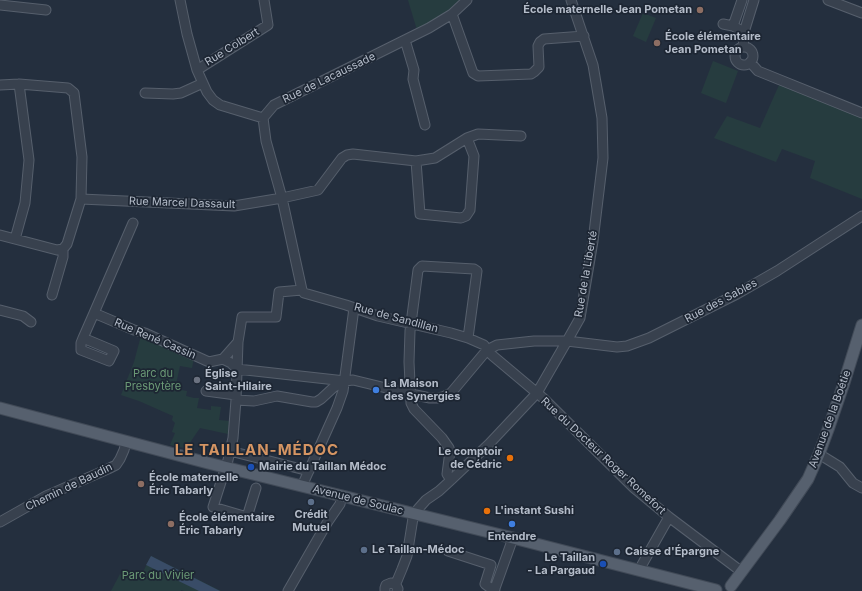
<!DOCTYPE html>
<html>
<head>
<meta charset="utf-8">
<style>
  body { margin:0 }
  canvas { display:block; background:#242f3e }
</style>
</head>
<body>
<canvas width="862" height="591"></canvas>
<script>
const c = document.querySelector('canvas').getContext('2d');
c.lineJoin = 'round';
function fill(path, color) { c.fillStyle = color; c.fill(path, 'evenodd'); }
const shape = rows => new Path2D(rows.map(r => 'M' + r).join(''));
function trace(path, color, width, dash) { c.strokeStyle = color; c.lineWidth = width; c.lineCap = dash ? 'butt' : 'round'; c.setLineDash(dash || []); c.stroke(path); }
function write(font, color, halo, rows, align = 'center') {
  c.font = font + ' Inter,sans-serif'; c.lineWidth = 3.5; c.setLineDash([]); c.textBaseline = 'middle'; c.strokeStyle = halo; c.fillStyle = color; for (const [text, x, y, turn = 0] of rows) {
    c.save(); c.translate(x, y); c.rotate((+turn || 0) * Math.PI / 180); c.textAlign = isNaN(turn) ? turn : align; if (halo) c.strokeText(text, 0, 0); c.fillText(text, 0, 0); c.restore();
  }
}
fill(shape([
  [408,0,459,0,446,13,436,20,417,30],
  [643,13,656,18,646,42,633,36],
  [713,61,738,71,726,103,701,93],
  [779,85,862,117,862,199,810,178,815,161,782,149,776,162,714,138,727,116,760,128],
  [142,332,194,358,192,368,180,366,176,384,182,386,181,390,187,391,186,396,194,398,199,398,197,408,211,410,211,406,221,407,219,420,229,421,228,434,200,428,191,441,189,449,170,445,175,433,172,432,175,423,172,420,173,416,139,401,121,395,134,362],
  [151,556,221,591,184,591,181,590,181,591,111,591,120,574,132,580,136,580,140,578]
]), '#263c3f');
fill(shape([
  [151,556,220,591,199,591,146,565]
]), '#394c67');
const minor = shape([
  [180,0,187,34,197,70,207,92,213,100,220,105,263,118],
  [742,0,733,26,744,32],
  [828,0,862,13],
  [0,5,46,10],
  [452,14,473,73,478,76,531,74,534,72,539,67,538,46,540,42,544,39,584,36],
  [723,24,733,26],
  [405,40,414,70,413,79,425,125],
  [744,47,743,38,745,29,754,0],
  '735 56a9 9 0 1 1 18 0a9 9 0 1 1-18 0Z',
  [750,62,758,71,862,113],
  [197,70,268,25,264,0],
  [0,85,19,84,68,88,74,93,82,157,81,199,67,244,63,249],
  [145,93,173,94,181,93,203,83],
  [416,161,420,214,461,218,466,216,470,210,474,156,467,138],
  [81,199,234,206,282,198,318,190,342,158,347,155,353,154,416,161,435,158,467,138,478,134,521,136],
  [133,223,94,313,134,330,145,333,209,362,223,359,231,363,237,369,345,381,353,380,411,394,430,398,437,398,443,397,451,393,487,350,497,345,534,341,567,341,617,347,627,346,649,338,737,294,777,271,862,216],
  [0,235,57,250,63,249],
  [15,239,25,203,29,160,19,84],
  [302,290,304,293,346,305,378,316,451,333,468,338,484,345,487,350,493,356,543,398,634,488,669,517,742,572],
  [302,290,282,198,266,141,263,118,274,105,429,28,452,14,467,0],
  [52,295,63,257,63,249],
  [0,310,23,316,31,322],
  [83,338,114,351,109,361,81,350,81,343,83,338,94,313],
  [223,359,238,342],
  [206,391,236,395],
  [236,400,254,401,277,396,312,402,316,402,321,399,334,387,345,381],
  [230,451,309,471],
  [819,454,840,467,853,483,862,488],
  [451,480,447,474,450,451,449,448,442,438,414,409,411,403,409,362,410,331,418,270,422,266,474,269,477,271,468,338],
  [302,486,337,408,343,391,354,308],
  [256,488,247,517,213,507,228,460,233,438,236,400,238,342,242,317,276,317,279,292,302,290],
  [0,522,46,496,108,469,116,465,120,459,124,450,126,442],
  [448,551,491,565,485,584,489,587,495,589],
  [639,570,669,517],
  [394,583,397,581,402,569,407,556,413,518,418,509,426,500,439,491,451,480,489,444,537,393,567,341,580,318,593,241,603,158,602,118,593,65,571,0],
  [288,591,327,523,340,504,342,496],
  [385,591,385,588,386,585,391,583,396,585,398,589,397,591],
  [494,591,513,538]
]);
const major = shape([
  [0,408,208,463,513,538,716,590],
  [731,586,780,520,808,479,819,454,829,427,843,386,862,325]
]);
trace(minor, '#565f6c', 11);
trace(major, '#414a57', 13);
trace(minor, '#38414e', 9);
trace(major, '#56606e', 11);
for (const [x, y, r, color] of [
  [700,10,4,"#8d6e63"],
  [657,43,4,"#8d6e63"],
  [197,380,4,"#6b7280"],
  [376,390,4,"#3f7fe0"],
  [510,458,4,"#e8710a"],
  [251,467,4,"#1a4fb4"],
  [141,484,4,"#8d6e63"],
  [311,502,4,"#5c6f8a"],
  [487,511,4,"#e8710a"],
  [171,524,4,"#8d6e63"],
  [512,524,4,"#3f7fe0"],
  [364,550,4,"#5c6f8a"],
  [617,552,4,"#5c6f8a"],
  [603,564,4,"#1a4fb4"]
]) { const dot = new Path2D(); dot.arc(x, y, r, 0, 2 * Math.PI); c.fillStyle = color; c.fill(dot); trace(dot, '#1d2633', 1.5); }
write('bold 11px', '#b4bcc9', '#1d2633', [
  ["École maternelle Jean Pometan",692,10,"right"],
  ["École élémentaire",665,37],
  ["Jean Pometan",665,50],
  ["Église",205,374],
  ["Saint-Hilaire",205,387],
  ["La Maison",384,384],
  ["des Synergies",384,397],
  ["Le comptoir",502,452,"right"],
  ["de Cédric",502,465,"right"],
  ["Mairie du Taillan Médoc",259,467],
  ["École maternelle",149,478],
  ["Éric Tabarly",149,491],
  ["L'instant Sushi",495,511],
  ["Crédit",311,515,"center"],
  ["Mutuel",311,528,"center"],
  ["École élémentaire",179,518],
  ["Éric Tabarly",179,531],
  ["Entendre",512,537,"center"],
  ["Le Taillan-Médoc",372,550],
  ["Caisse d'Épargne",625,552],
  ["Le Taillan",595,558,"right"],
  ["- La Pargaud",595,571,"right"]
], 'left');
write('11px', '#b4bcc9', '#1d2633', [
  ["Rue Colbert",232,47,-32],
  ["Rue de Lacaussade",329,78,-26],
  ["Rue Marcel Dassault",182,203,2],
  ["Rue de la Liberté",586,274,-80],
  ["Rue des Sables",721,301,-28],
  ["Rue de Sandillan",396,318,15],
  ["Rue René Cassin",155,339,23],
  ["Avenue de la Boétie",830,419,-70],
  ["Rue du Docteur Roger Romefort",603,456,43],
  ["Chemin de Baudin",69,487,-26],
  ["Avenue de Soulac",358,500,14]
]);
write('11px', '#6b9a76', '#1d2633', [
  ["Parc du",153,374],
  ["Presbytère",153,387],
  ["Parc du Vivier",158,576]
]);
c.letterSpacing = '1px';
write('bold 15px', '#d59563', '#1d2633', [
  ["LE TAILLAN-MÉDOC",257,450]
]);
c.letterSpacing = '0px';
</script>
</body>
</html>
